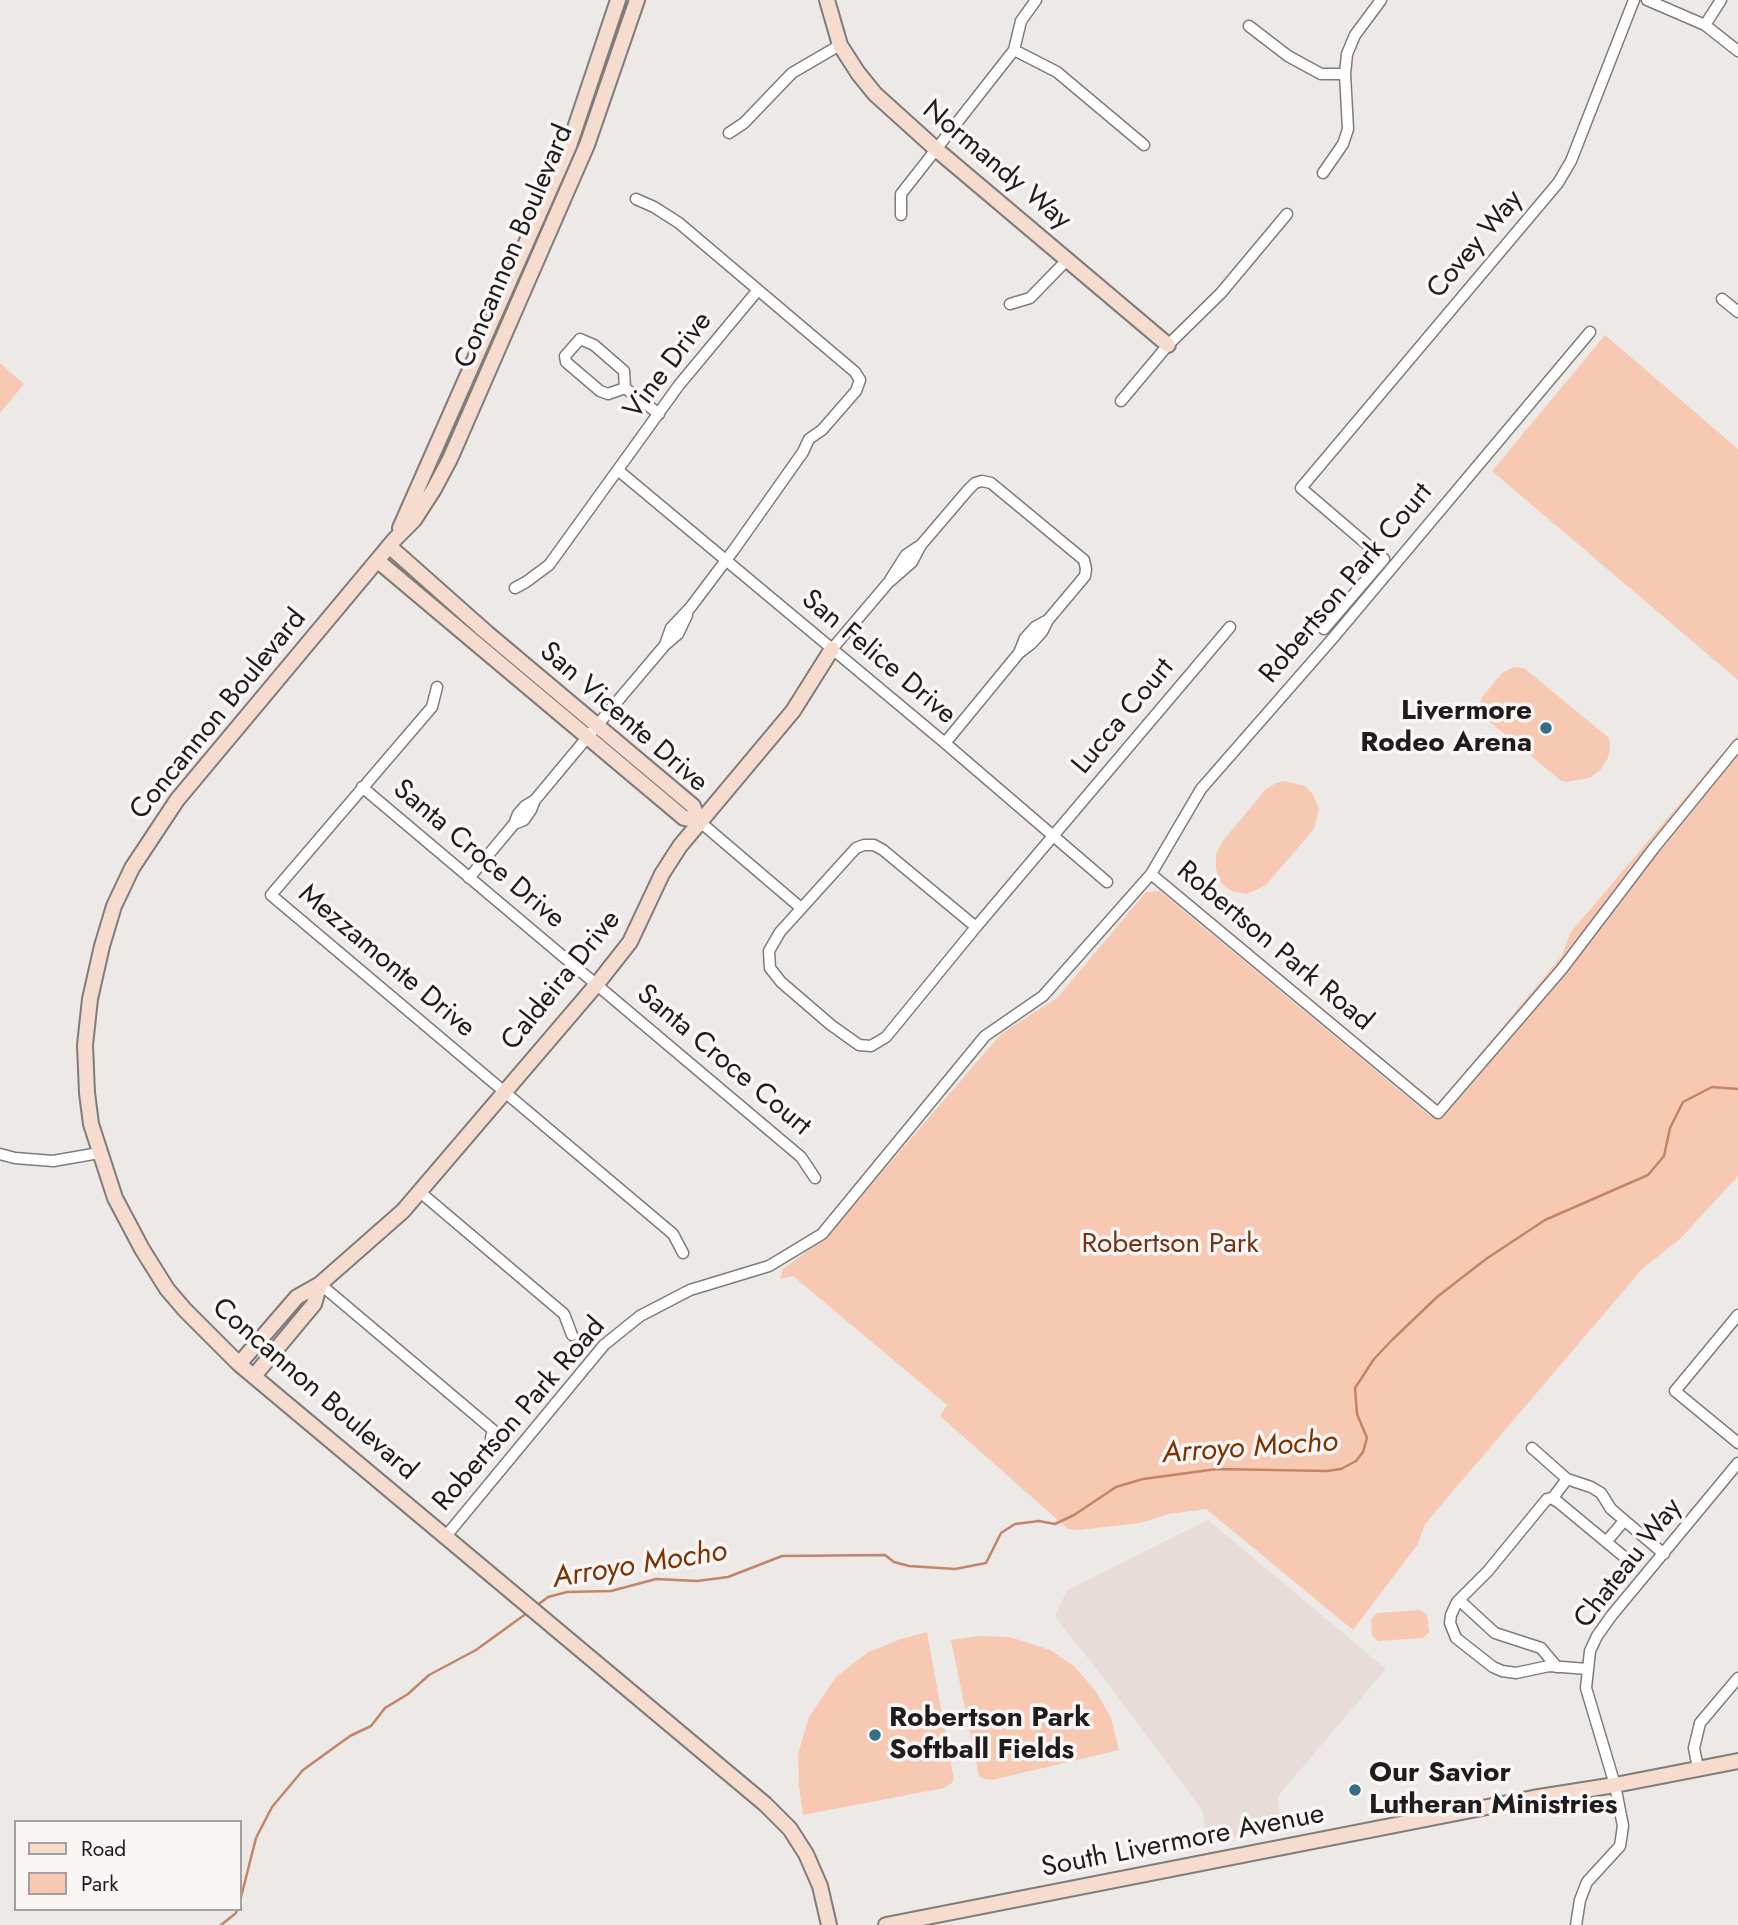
<!DOCTYPE html>
<html>
<head>
<meta charset="utf-8">
<style>
  body { margin:0 }
  #map { position:relative; width:1738px; height:1925px; overflow:hidden; background:#ece9e7; font-family:Jost,sans-serif }
  canvas { display:block }
  .legend { position:absolute; left:14px; top:1820px; width:228px; height:91px; box-sizing:border-box; background:#faf6f5; border:2px solid #a29f9e; margin:0; padding:9px 12px; list-style:none; font-size:21px; color:#1e1c1c }
  .legend li { display:flex; align-items:center; gap:14px; height:35px }
  .legend b { width:35px; border:2px solid #a29f9e }
</style>
</head>
<body>
<div id="map">
<canvas width="1738" height="1925"></canvas>
<ul class="legend">
<li><b style="height:9px;background:#f6dccf"></b>Road</li>
<li><b style="height:19px;background:#f8c9b2"></b>Park</li>
</ul>
</div>
<script>
const c = document.querySelector('canvas').getContext('2d');
c.lineJoin = 'round';
function fill(path, color) { c.fillStyle = color; c.fill(path, 'evenodd'); }
const shape = rows => new Path2D(rows.map(r => 'M' + r).join(''));
function trace(path, color, width, dash) { c.strokeStyle = color; c.lineWidth = width; c.lineCap = dash ? 'butt' : 'round'; c.setLineDash(dash || []); c.stroke(path); }
function write(font, color, halo, rows, align = 'center') {
  c.font = font + ' Jost,sans-serif'; c.lineWidth = 7; c.setLineDash([]); c.textBaseline = 'middle'; c.strokeStyle = halo; c.fillStyle = color; for (const [text, x, y, turn = 0] of rows) {
    c.save(); c.translate(x, y); c.rotate((+turn || 0) * Math.PI / 180); c.textAlign = isNaN(turn) ? turn : align; if (halo) c.strokeText(text, 0, 0); c.fillText(text, 0, 0); c.restore();
  }
}
fill(shape([
  [1208,1520,1386,1669,1278,1796,1281,1828,1208,1843,1202,1810,1106,1681,1055,1617,1067,1590]
]), '#e7dcd7');
fill(shape([
  [1605,335,1738,449,1738,680,1492,471],
  [0,363,24,384,0,413],
  [1514,667,1524,668,1609,738,1610,748,1608,758,1601,769,1590,778,1566,782,1560,780,1484,717,1480,704,1482,697,1502,673],
  [1738,735,1738,1176,1680,1239,1643,1268,1425,1524,1418,1544,1353,1630,1206,1509,1169,1514,1140,1523,1078,1530,1068,1529,940,1416,947,1405,793,1276,780,1279,783,1269,826,1237,1001,1034,1058,997,1146,892,1160,891,1429,1115,1561,957,1571,932],
  [1285,781,1305,786,1313,794,1319,810,1314,829,1266,885,1247,894,1235,892,1225,887,1218,878,1216,868,1216,854,1222,842,1266,789,1276,783],
  [1420,1610,1427,1615,1429,1632,1423,1638,1378,1641,1372,1635,1371,1619,1377,1613],
  [927,1632,953,1774,953,1782,944,1788,803,1815,799,1787,798,1754,809,1717,836,1677,868,1652,901,1639],
  [979,1636,1010,1637,1050,1650,1074,1666,1095,1690,1111,1718,1119,1750,992,1780,984,1779,979,1776,951,1640]
]), '#f8c9b2');
trace(shape([
  [535,1607,548,1597,567,1592,611,1591,656,1579,697,1581,728,1577,782,1556,885,1555,894,1562,909,1566,955,1569,986,1563,1001,1533,1015,1524,1039,1521,1055,1524,1074,1515,1116,1487,1143,1479,1217,1469,1327,1471,1341,1469,1356,1461,1363,1452,1367,1438,1357,1414,1355,1388,1374,1359,1392,1340,1437,1297,1486,1259,1545,1220,1648,1175,1664,1156,1670,1128,1683,1102,1712,1087,1738,1089],
  [240,1901,256,1838,272,1807,303,1770,350,1736,371,1726,385,1708,408,1694,429,1675,476,1650,527,1613],
  [221,1925,236,1913,237,1909]
]), '#c28567', 2.5);
const street = shape([
  [1647,0,1705,25,1738,51],
  [1705,25,1721,0],
  [1249,26,1288,56,1321,74,1345,74],
  [1014,50,1057,72,1144,145],
  [729,133,744,123,792,73,840,45],
  [1323,173,1343,144,1348,129,1345,74,1347,54,1355,35,1381,0],
  [636,199,654,207,679,223,855,372,860,380,856,391,822,430,809,439,803,452,733,551,690,608,671,628,665,645],
  [901,215,901,194,1014,50,1021,21,1036,0],
  [1722,299,1738,312],
  [1010,304,1030,298,1068,259],
  [580,339,594,345,624,371,625,388,608,394,600,391,566,362,565,356,580,339],
  [625,388,659,414],
  [1121,401,1168,345,1221,293,1287,214],
  [619,471,945,743,1107,882],
  [890,580,906,555,918,547],
  [515,588,526,582,549,565,679,385,758,290],
  [1324,629,1384,559,1301,488,1558,183,1571,161,1634,0],
  [832,649,888,583,912,562,921,545,968,490,975,483,982,481,991,483,1084,560,1086,569,1085,576,1048,620,1042,632,1032,643,1019,653],
  [437,687,432,707,271,895,673,1234,683,1253],
  [945,743,1019,653,1025,638,1035,627,1048,620],
  [362,787,801,1157,815,1178],
  [699,821,801,908],
  [514,824,524,820,531,810,535,800,610,710,665,645,678,634,687,615],
  [1151,874,1438,1113,1562,969,1654,848,1738,745],
  [469,878,514,824,518,814,525,806,535,800],
  [976,927,886,1037,871,1046,859,1045,831,1025,781,982,770,968,769,951,780,932,856,848,864,845,874,845,883,850,976,927,1230,627],
  [0,1154,15,1158,53,1161,99,1153],
  [420,1192,564,1314,572,1335],
  [320,1284,493,1430,491,1438],
  [1738,1315,1675,1391,1738,1443],
  [1532,1448,1567,1479,1591,1487,1601,1493,1611,1509,1664,1554],
  [1552,1499,1567,1479],
  [446,1536,604,1345,640,1316,690,1290,769,1266,822,1234,985,1036,1043,996,1151,874,1201,789,1333,638,1590,332],
  [1606,1542,1624,1521],
  [1459,1600,1495,1633,1541,1648,1557,1667],
  [1587,1669,1549,1666,1516,1673,1502,1671,1493,1667,1456,1638,1450,1623,1451,1615,1457,1602,1488,1571,1547,1499,1551,1498,1558,1502,1628,1560],
  [1698,1768,1694,1748,1700,1723,1738,1678],
  [1576,1925,1580,1900,1587,1882,1620,1846,1623,1826,1615,1785,1586,1688,1590,1651,1597,1636,1612,1615,1738,1463]
]);
const secondary = shape([
  [637,0,587,145,450,459,434,489,414,520,395,539,177,800,132,868,114,906,102,946,90,999,85,1045,87,1093,91,1124,115,1198,142,1249,167,1289,185,1310,239,1364,765,1804,790,1829,806,1854,820,1886,829,1925],
  [827,0,840,45,858,73,875,94,937,150,1168,345],
  [400,528,569,146,618,0],
  [389,546,487,633,693,806,699,821],
  [378,561,684,818,699,821],
  [239,1364,297,1297,320,1284,403,1211,597,984,630,942,662,874,680,846,793,711,832,649],
  [254,1376,314,1304,320,1284],
  [886,1925,1533,1798,1615,1785,1738,1761]
]);
trace(street, '#7f7c7b', 13);
trace(secondary, '#7f7c7b', 18);
trace(street, '#fff', 10);
trace(secondary, '#f6dccf', 14);
for (const [x, y, r, color] of [
  [1546,728,7,"#336f86"],
  [875,1735,7,"#336f86"],
  [1355,1790,7,"#336f86"]
]) { const dot = new Path2D(); dot.arc(x, y, r, 0, 2 * Math.PI); c.fillStyle = color; c.fill(dot); trace(dot, '#faf6f5', 2.5); }
write('28px', '#1e1c1c', '#faf6f5', [
  ["Normandy Way",996,166,40],
  ["Covey Way",1476,245,-50],
  ["Concannon Boulevard",515,247,-67],
  ["Vine Drive",669,366,-53],
  ["Robertson Park Court",1347,584,-50],
  ["San Felice Drive",878,658,40],
  ["Concannon Boulevard",219,715,-51],
  ["Lucca Court",1124,717,-50],
  ["San Vicente Drive",623,718,41],
  ["Santa Croce Drive",478,855,40],
  ["Robertson Park Road",1274,947,40],
  ["Mezzamonte Drive",386,962,40],
  ["Caldeira Drive",562,981,-51],
  ["Santa Croce Court",723,1061,40],
  ["Concannon Boulevard",314,1390,41],
  ["Robertson Park Road",520,1415,-49],
  ["Chateau Way",1629,1564,-52],
  ["South Livermore Avenue",1183,1842,-11]
]);
write('bold 28px', '#1e1c1c', '#faf6f5', [
  ["Livermore",1532,712,"right"],
  ["Rodeo Arena",1532,744,"right"],
  ["Robertson Park",889,1719],
  ["Softball Fields",889,1751],
  ["Our Savior",1369,1774],
  ["Lutheran Ministries",1369,1806]
], 'left');
write('28px', '#6f3515', '#faf6f5', [
  ["Robertson Park",1170,1245]
]);
write('italic 30px', '#7d3200', '#faf6f5', [
  ["Arroyo Mocho",1250,1449,-4],
  ["Arroyo Mocho",640,1566,-9]
]);
</script>
</body>
</html>
